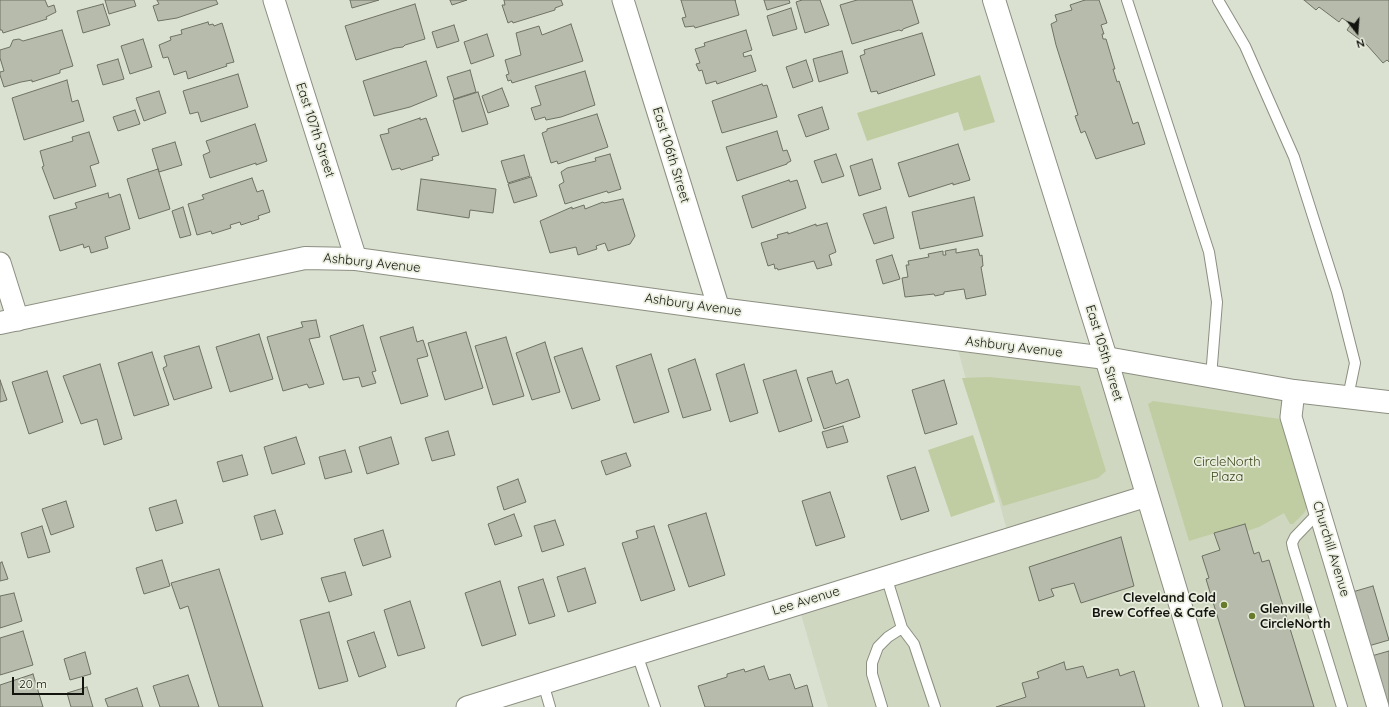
<!DOCTYPE html>
<html>
<head>
<meta charset="utf-8">
<style>
  body { margin:0 }
  #map { position:relative; width:1389px; height:707px; overflow:hidden; background:#dbe1d1; font-family:Quicksand,sans-serif }
  canvas { display:block }
  .north { position:absolute; left:1337px; top:12px; width:40px; height:40px; -webkit-text-stroke:3px #e9eede; paint-order:stroke; rotate:163deg; font-size:11px; font-weight:700; line-height:16px; text-align:center; color:#13140f }
  .north::after { content:''; display:block; margin:auto; width:14px; height:18px; background:#13140f; clip-path:polygon(50% 0,100% 100%,50% 72%,0 100%) }
  .scale { position:absolute; left:12px; top:677px; width:72px; height:18px; box-sizing:border-box; border:2px solid #13140f; border-top:0; padding-left:5px; font-size:12px; line-height:14px; white-space:nowrap; color:#13140f; -webkit-text-stroke:3px #e9eede; paint-order:stroke }
</style>
</head>
<body>
<div id="map">
<canvas width="1389" height="707"></canvas>
<div class="north">N</div>
<div class="scale">20 m</div>
</div>
<script>
const c = document.querySelector('canvas').getContext('2d');
c.lineJoin = 'round';
function fill(path, color) { c.fillStyle = color; c.fill(path, 'evenodd'); }
const shape = rows => new Path2D(rows.map(r => 'M' + r).join(''));
function trace(path, color, width, dash) { c.strokeStyle = color; c.lineWidth = width; c.lineCap = dash ? 'butt' : 'round'; c.setLineDash(dash || []); c.stroke(path); }
function write(font, color, halo, rows, align = 'center') {
  c.font = font + ' Quicksand,sans-serif'; c.lineWidth = 3.5; c.setLineDash([]); c.textBaseline = 'middle'; c.strokeStyle = halo; c.fillStyle = color; for (const [text, x, y, turn = 0] of rows) {
    c.save(); c.translate(x, y); c.rotate((+turn || 0) * Math.PI / 180); c.textAlign = isNaN(turn) ? turn : align; if (halo) c.strokeText(text, 0, 0); c.fillText(text, 0, 0); c.restore();
  }
}
fill(shape([
  [955,339,1294,391,1379,707,828,707,798,604,1009,538]
]), '#d0d7c0');
fill(shape([
  [980,75,995,122,964,131,958,112,867,141,857,113],
  [989,377,1080,386,1106,471,1098,478,1003,506,962,378],
  [1153,401,1280,419,1308,503,1305,512,1293,524,1290,524,1284,513,1259,527,1247,531,1245,524,1189,541,1148,404],
  [973,435,995,502,951,517,928,450]
]), '#c0cda2');
const building = shape([
  [0,0,45,0,48,7,54,5,56,12,46,17,47,19,3,33,2,30,0,30,0,0],
  [105,0,134,0,136,6,109,14,105,0],
  [157,0,216,0,218,4,177,18,158,21,153,6,159,4,157,0],
  [350,0,379,0,352,8,350,0],
  [450,0,467,0,452,5,450,0],
  [504,0,561,0,563,5,555,8,555,10,513,23,512,21,508,23,502,5,505,5,504,0],
  [681,0,736,0,735,0,739,15,695,28,694,26,685,27,682,18,686,17,681,0],
  [764,0,789,0,790,3,767,10,764,0],
  [802,0,820,0,829,25,805,33,796,2,802,0],
  [857,0,912,0,919,23,903,29,902,31,899,30,852,44,840,5,857,0],
  [1085,0,1099,0,1107,23,1101,25,1104,34,1102,34,1103,39,1106,39,1115,69,1113,69,1117,82,1119,81,1133,124,1138,122,1145,144,1096,159,1085,131,1081,133,1075,116,1078,115,1056,45,1051,24,1057,21,1055,15,1072,10,1070,5,1085,0],
  [1304,0,1389,0,1389,62,1387,60,1383,63,1367,45,1347,30,1351,24,1342,18,1339,22,1319,7,1316,10,1304,0],
  [103,4,110,25,83,33,77,11,103,4],
  [415,4,425,39,405,45,403,47,395,48,356,60,345,26,415,4],
  [791,8,797,29,773,36,767,16,791,8],
  [208,22,209,25,213,24,214,26,222,23,234,62,226,64,227,66,188,79,186,71,174,75,168,57,163,58,159,45,171,40,170,37,182,34,181,30,208,22],
  [571,24,583,61,512,83,511,80,508,81,506,75,509,74,505,60,521,55,516,33,539,26,542,35,571,24],
  [454,25,459,41,437,48,432,32,454,25],
  [62,30,73,66,60,70,60,73,32,82,32,80,21,82,4,87,0,75,0,72,4,71,0,58,0,50,10,47,13,40,19,39,23,41,62,30],
  [746,30,752,50,743,53,744,57,751,55,756,71,717,84,716,81,706,84,702,70,699,71,696,64,700,63,695,49,705,46,704,43,746,30],
  [922,33,935,75,878,94,877,91,871,92,860,56,865,54,864,50,922,33],
  [487,34,494,56,471,64,464,42,487,34],
  [143,39,152,67,130,74,121,46,143,39],
  [842,51,848,73,819,82,813,59,842,51],
  [118,59,124,79,103,85,97,65,118,59],
  [806,60,813,81,793,88,786,67,806,60],
  [426,61,437,96,410,107,374,116,363,81,426,61],
  [470,70,476,92,454,99,447,77,470,70],
  [585,71,595,105,561,117,546,120,545,117,535,120,531,108,541,105,535,86,585,71],
  [238,74,248,107,201,122,198,112,190,114,183,91,238,74],
  [67,80,72,102,78,100,84,121,24,140,12,98,67,80],
  [762,84,763,86,767,85,777,117,722,133,712,101,762,84],
  [502,88,509,106,488,113,482,96,502,88],
  [159,91,166,113,144,121,136,98,159,91],
  [478,92,488,124,462,132,453,100,478,92],
  [822,107,829,129,806,137,798,115,822,107],
  [135,110,140,124,118,131,113,117,135,110],
  [597,114,608,147,558,164,557,161,551,163,542,133,547,131,547,129,597,114],
  [420,118,420,120,426,118,439,155,432,157,433,160,401,170,400,168,392,170,380,135,389,133,388,129,420,118],
  [255,124,267,161,256,165,256,163,210,178,203,155,210,152,206,141,255,124],
  [777,131,783,151,787,150,791,161,787,163,787,164,737,181,726,147,777,131],
  [89,132,99,163,90,166,96,186,54,199,42,167,44,166,40,151,73,141,72,137,89,132],
  [175,142,182,165,159,172,152,149,175,142],
  [958,144,970,180,953,185,953,183,909,197,898,163,958,144],
  [610,154,621,189,608,193,607,191,565,204,559,185,564,182,561,172,567,168,596,161,595,158,610,154],
  [836,154,844,176,822,183,814,161,836,154],
  [524,155,530,176,508,183,501,161,524,155],
  [872,159,881,189,859,196,850,166,872,159],
  [158,169,170,209,139,219,127,179,158,169],
  [531,177,537,196,514,203,508,184,531,177],
  [252,178,257,192,263,190,270,212,258,216,259,219,241,225,240,222,230,225,231,228,212,234,211,231,197,235,188,204,204,199,202,195,252,178],
  [421,179,496,189,493,213,470,210,469,218,417,210,421,179],
  [789,180,790,182,797,180,806,208,752,228,742,196,789,180],
  [108,193,109,198,120,194,130,229,105,237,108,248,91,253,89,246,84,248,83,244,60,251,49,216,77,208,75,203,108,193],
  [974,197,983,236,920,249,912,212,974,197],
  [623,199,635,236,630,244,608,251,605,243,596,246,597,249,578,255,576,247,550,253,540,221,572,207,572,209,584,205,585,209,603,202,604,203,623,199],
  [183,207,191,235,180,238,172,211,183,207],
  [886,207,894,238,874,244,863,214,886,207],
  [827,223,836,252,829,255,832,265,817,269,814,261,778,270,777,268,775,269,774,264,768,266,761,243,778,238,777,235,788,232,788,234,816,224,816,226,827,223],
  [956,249,956,253,978,249,980,256,982,255,983,266,981,267,986,295,966,299,964,289,944,292,944,294,935,296,934,294,905,297,902,278,908,277,906,265,909,265,908,261,929,257,928,254,943,251,943,255,946,255,945,251,956,249],
  [892,255,900,279,883,284,876,260,892,255],
  [316,320,320,337,309,339,324,384,309,388,307,384,283,391,267,337,303,327,301,322,316,320],
  [363,325,376,371,372,372,376,383,362,387,359,377,343,380,330,336,363,325],
  [413,327,417,342,423,340,428,356,417,359,428,396,401,404,380,337,413,327],
  [466,332,483,388,445,400,428,343,466,332],
  [259,334,273,379,230,392,216,347,259,334],
  [506,337,524,396,493,405,475,346,506,337],
  [545,342,560,392,532,400,516,353,545,342],
  [199,346,212,388,174,400,163,368,167,366,164,356,199,346],
  [582,348,600,400,572,409,554,357,582,348],
  [152,352,169,405,134,416,118,363,152,352],
  [651,354,669,412,634,423,616,366,651,354],
  [695,359,711,410,683,418,668,369,695,359],
  [100,364,122,439,104,445,97,419,81,424,63,376,100,364],
  [744,364,758,413,730,422,716,374,744,364],
  [796,370,812,421,779,432,763,380,796,370],
  [47,371,63,422,29,434,12,382,47,371],
  [832,371,836,384,848,379,860,417,824,429,807,378,832,371],
  [0,380,7,400,0,402,0,380],
  [944,380,957,424,925,434,912,390,944,380],
  [843,426,848,442,827,448,822,432,843,426],
  [448,431,455,455,432,461,425,438,448,431],
  [296,437,305,464,272,474,264,447,296,437],
  [391,437,399,464,367,474,359,447,391,437],
  [345,450,352,472,325,479,319,457,345,450],
  [626,453,631,466,606,475,601,461,626,453],
  [242,455,248,475,223,482,217,462,242,455],
  [915,467,929,511,901,520,887,476,915,467],
  [518,479,526,502,504,510,497,487,518,479],
  [830,492,845,537,816,546,802,501,830,492],
  [176,500,183,523,156,531,149,508,176,500],
  [66,501,74,527,51,535,42,509,66,501],
  [275,510,283,534,261,540,254,516,275,510],
  [706,513,725,575,689,587,668,525,706,513],
  [514,514,522,536,495,545,488,524,514,514],
  [555,520,564,545,542,552,534,526,555,520],
  [1245,524,1254,554,1259,552,1262,562,1269,560,1314,707,1245,707,1206,579,1209,578,1202,556,1220,550,1214,533,1245,524],
  [42,526,50,552,28,558,21,533,42,526],
  [654,526,675,590,641,601,622,543,638,538,636,531,654,526],
  [383,530,391,557,363,566,354,539,383,530],
  [1121,537,1134,586,1081,603,1074,583,1051,589,1054,596,1039,601,1029,567,1121,537],
  [162,560,170,586,144,594,136,568,162,560],
  [2,562,8,579,0,581,0,563,2,562],
  [585,568,596,603,568,612,557,577,585,568],
  [219,569,263,707,219,707,188,606,180,609,171,583,219,569],
  [345,572,352,595,329,602,321,578,345,572],
  [543,579,555,616,529,624,518,587,543,579],
  [500,581,516,635,482,646,465,593,500,581],
  [1373,586,1389,640,1365,647,1349,593,1373,586],
  [14,593,22,621,0,628,0,596,14,593],
  [410,601,425,648,398,656,384,610,410,601],
  [329,612,348,681,319,689,300,620,329,612],
  [23,631,33,665,0,675,0,638,23,631],
  [374,632,386,667,359,677,347,641,374,632],
  [1389,651,1389,707,1384,707,1368,657,1389,651],
  [85,652,91,674,70,680,64,659,85,652],
  [1064,662,1066,670,1083,666,1087,678,1118,669,1120,676,1134,671,1145,707,996,707,1026,697,1022,683,1039,678,1037,672,1064,662],
  [764,666,769,680,790,674,795,689,807,685,813,707,705,707,698,686,727,677,727,674,744,669,745,672,764,666],
  [33,674,43,707,0,707,0,685,33,674],
  [188,675,199,707,160,707,153,686,188,675],
  [87,687,93,707,71,707,67,693,87,687],
  [137,688,143,707,108,707,105,699,137,688]
]);
fill(building, '#b6bbab');
trace(building, '#6e7264', 1);
const service = shape([
  [1127,0,1209,252,1217,302,1211,377],
  [1218,0,1245,46,1294,157,1337,292,1355,363,1348,397],
  [1319,512,1295,537,1292,543,1293,548,1342,707],
  [886,576,902,628,914,644,935,707],
  [637,654,655,707],
  [543,683,550,707],
  [882,707,872,674,872,663,878,647,888,637,902,628]
]);
const minor = shape([
  [274,0,356,259],
  [623,0,719,309],
  [0,263,18,320],
  [1294,391,1291,417,1378,707],
  [467,707,1147,496]
]);
const tertiary = shape([
  [0,323,305,258,356,259,719,309,1106,358,1294,391,1389,402]
]);
const secondary = shape([
  [994,0,1106,358,1211,707]
]);
trace(service, '#8b8f81', 12);
trace(minor, '#8b8f81', 23);
trace(tertiary, '#8b8f81', 24);
trace(secondary, '#8b8f81', 24);
trace(service, '#fff', 10);
trace(minor, '#fff', 21);
trace(tertiary, '#fff', 22);
trace(secondary, '#fff', 22);
for (const [x, y, r, color] of [
  [1224,605,4,"#687b2a"],
  [1252,616,4,"#687b2a"]
]) { const dot = new Path2D(); dot.arc(x, y, r, 0, 2 * Math.PI); c.fillStyle = color; c.fill(dot); trace(dot, '#e9eede', 1.5); }
write('13px', '#13140f', '#e9eede', [
  ["East 107th Street",315,130,72],
  ["East 106th Street",671,155,73],
  ["Ashbury Avenue",372,263,6],
  ["Ashbury Avenue",693,305,8],
  ["Ashbury Avenue",1014,347,7],
  ["East 105th Street",1104,353,73],
  ["Churchill Avenue",1331,549,73],
  ["Lee Avenue",806,601,-17]
]);
write('13px', '#364113', '#e9eede', [
  ["CircleNorth",1227,462],
  ["Plaza",1227,477]
]);
write('bold 13px', '#13140f', '#e9eede', [
  ["Cleveland Cold",1216,598],
  ["Brew Coffee & Cafe",1216,613],
  ["Glenville",1260,609,"left"],
  ["CircleNorth",1260,624,"left"]
], 'right');
</script>
</body>
</html>
